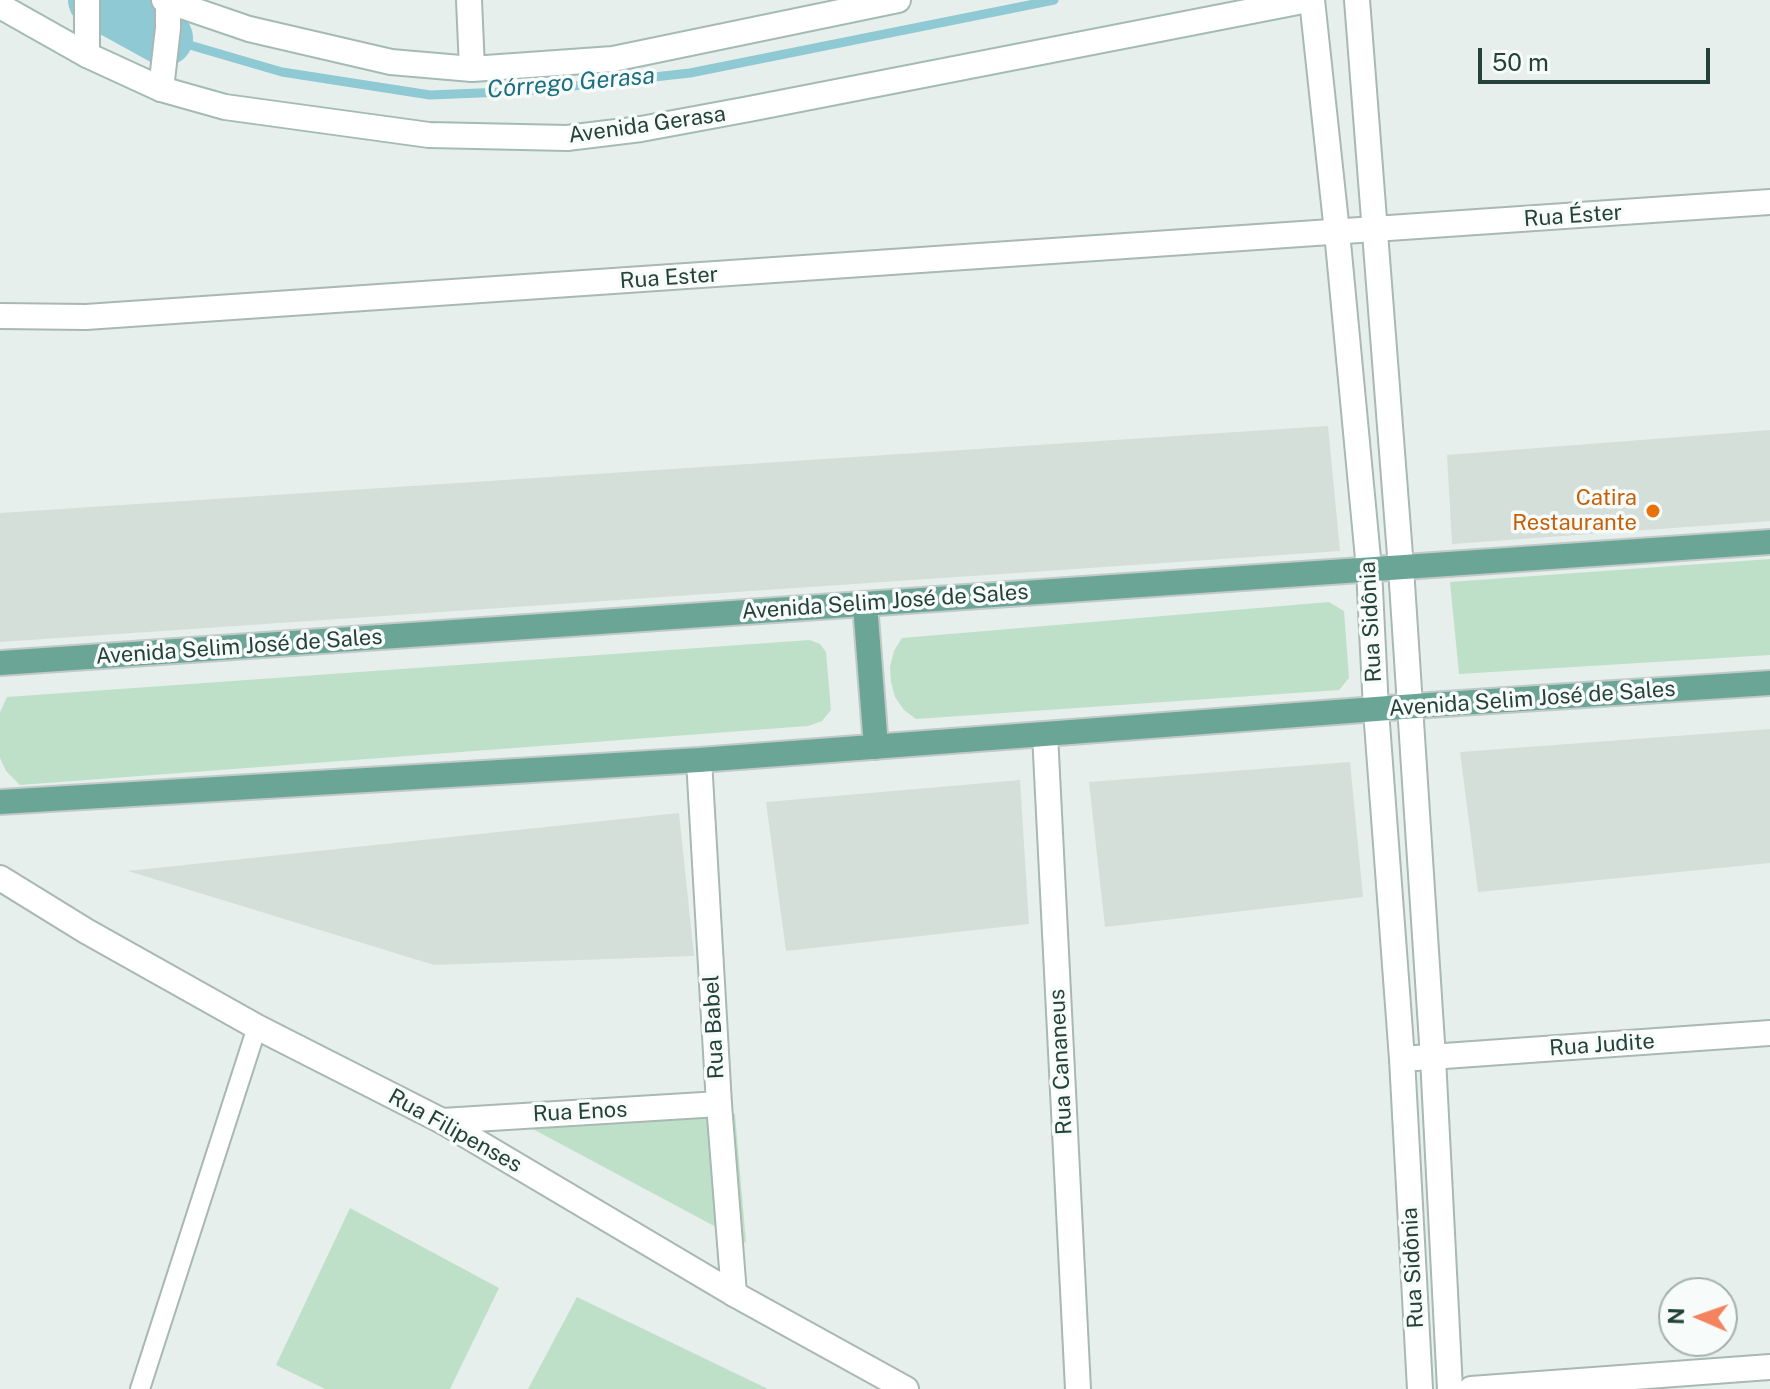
<!DOCTYPE html>
<html>
<head>
<meta charset="utf-8">
<style>
  body { margin:0 }
  #map { position:relative; width:1770px; height:1389px; overflow:hidden; background:#e6efeb; font-family:"Public Sans",sans-serif }
  canvas { display:block }
  .north { position:absolute; left:1658px; top:1277px; width:80px; height:80px; box-sizing:border-box; background:#f7fbf9; border:2px solid #a3b1ad; border-radius:50%; rotate:272deg; font-size:22px; font-weight:700; line-height:32px; text-align:center; color:#24423a }
  .north::after { content:''; display:block; margin:auto; width:28px; height:36px; background:#f4845f; clip-path:polygon(50% 0,100% 100%,50% 72%,0 100%) }
  .scale { position:absolute; left:1478px; top:48px; width:232px; height:36px; box-sizing:border-box; border:4px solid #24423a; border-top:0; padding-left:10px; font-size:24px; line-height:28px; white-space:nowrap; color:#24423a; -webkit-text-stroke:6px #f7fbf9; paint-order:stroke }
</style>
</head>
<body>
<div id="map">
<canvas width="1770" height="1389"></canvas>
<div class="north">N</div>
<div class="scale">50 m</div>
</div>
<script>
const c = document.querySelector('canvas').getContext('2d');
c.lineJoin = 'round';
function fill(path, color) { c.fillStyle = color; c.fill(path, 'evenodd'); }
const shape = rows => new Path2D(rows.map(r => 'M' + r).join(''));
function trace(path, color, width, dash) { c.strokeStyle = color; c.lineWidth = width; c.lineCap = dash ? 'butt' : 'round'; c.setLineDash(dash || []); c.stroke(path); }
function write(font, color, halo, rows, align = 'center') {
  c.font = font + ' "Public Sans",sans-serif'; c.lineWidth = 7; c.setLineDash([]); c.textBaseline = 'middle'; c.strokeStyle = halo; c.fillStyle = color; for (const [text, x, y, turn = 0] of rows) {
    c.save(); c.translate(x, y); c.rotate((+turn || 0) * Math.PI / 180); c.textAlign = isNaN(turn) ? turn : align; if (halo) c.strokeText(text, 0, 0); c.fillText(text, 0, 0); c.restore();
  }
}
fill(shape([
  [1328,426,1340,551,0,642,0,513],
  [1770,430,1770,521,1452,544,1447,455],
  [1770,729,1770,863,1478,892,1460,752],
  [1350,762,1363,897,1105,927,1089,782],
  [1020,780,1029,924,786,951,766,802],
  [679,813,694,956,434,965,128,871]
]), '#d4dfda');
fill(shape([
  [1770,559,1770,655,1459,674,1450,582],
  [1329,602,1344,611,1349,678,1339,690,916,719,904,710,895,697,891,682,890,667,894,651,902,638],
  [810,640,820,644,826,652,831,710,822,721,808,726,20,785,6,771,0,758,0,712,7,697],
  [735,1114,746,1243,514,1119],
  [350,1208,499,1288,450,1389,325,1389,276,1365],
  [577,1297,768,1389,528,1389]
]), '#bfe0c8');
trace(shape([
  [169,39,282,72,430,95,528,91,690,73,1054,0]
]), '#8ec9d4', 9);
trace(shape([
  [96,0,165,38]
]), '#8ec9d4', 56);
const service = shape([
  [140,1389,257,1027]
]);
const minor = shape([
  [469,0,472,69],
  [0,316,86,317,1770,202],
  [1045,734,1078,1389],
  [699,760,719,1104,734,1294],
  [1402,1059,1770,1033],
  [442,1121,719,1104],
  [1471,1389,1770,1367]
]);
const tertiary = shape([
  [1312,0,1337,232,1369,569,1376,710,1402,1059,1420,1389],
  [1357,0,1401,568,1433,1058,1450,1389],
  [87,55,87,0],
  [161,89,168,28,168,0],
  [0,878,86,931,257,1027,442,1121,734,1294,906,1389]
]);
const secondary = shape([
  [164,0,249,29,391,62,472,69,613,59,898,0],
  [0,6,87,55,161,89,225,107,429,135,567,138,641,129,749,109,1308,0]
]);
const primary = shape([
  [865,604,876,747],
  [0,663,1770,542],
  [0,802,699,760,1429,705,1770,683]
]);
trace(service, '#a8b8b2', 22);
trace(minor, '#a8b8b2', 28);
trace(tertiary, '#a8b8b2', 28);
trace(secondary, '#a4bbb3', 28);
trace(primary, '#c2cac8', 28);
trace(service, '#fff', 18);
trace(minor, '#fff', 24);
trace(tertiary, '#fff', 24);
trace(secondary, '#fff', 24);
trace(primary, '#6aa596', 24);
for (const [x, y, r, color] of [
  [1653,511,8,"#e8710a"]
]) { const dot = new Path2D(); dot.arc(x, y, r, 0, 2 * Math.PI); c.fillStyle = color; c.fill(dot); trace(dot, '#f7fbf9', 3); }
write('22px', '#24423a', '#f7fbf9', [
  ["Avenida Gerasa",647,125,-8],
  ["Rua Éster",1573,216,-4],
  ["Rua Ester",669,278,-4],
  ["Avenida Selim José de Sales",885,602,-4],
  ["Rua Sidônia",1371,622,-93],
  ["Avenida Selim José de Sales",239,647,-4],
  ["Avenida Selim José de Sales",1532,699,-4],
  ["Rua Babel",714,1027,-93],
  ["Rua Judite",1602,1045,-4],
  ["Rua Cananeus",1061,1062,-93],
  ["Rua Enos",580,1112,-3],
  ["Rua Filipenses",455,1131,29],
  ["Rua Sidônia",1413,1268,-93]
]);
write('22px', '#c56008', '#f7fbf9', [
  ["Catira",1637,498],
  ["Restaurante",1637,523]
], 'right');
write('italic 24px', '#1c6f80', '#f7fbf9', [
  ["Córrego Gerasa",571,83,-5]
]);
</script>
</body>
</html>
